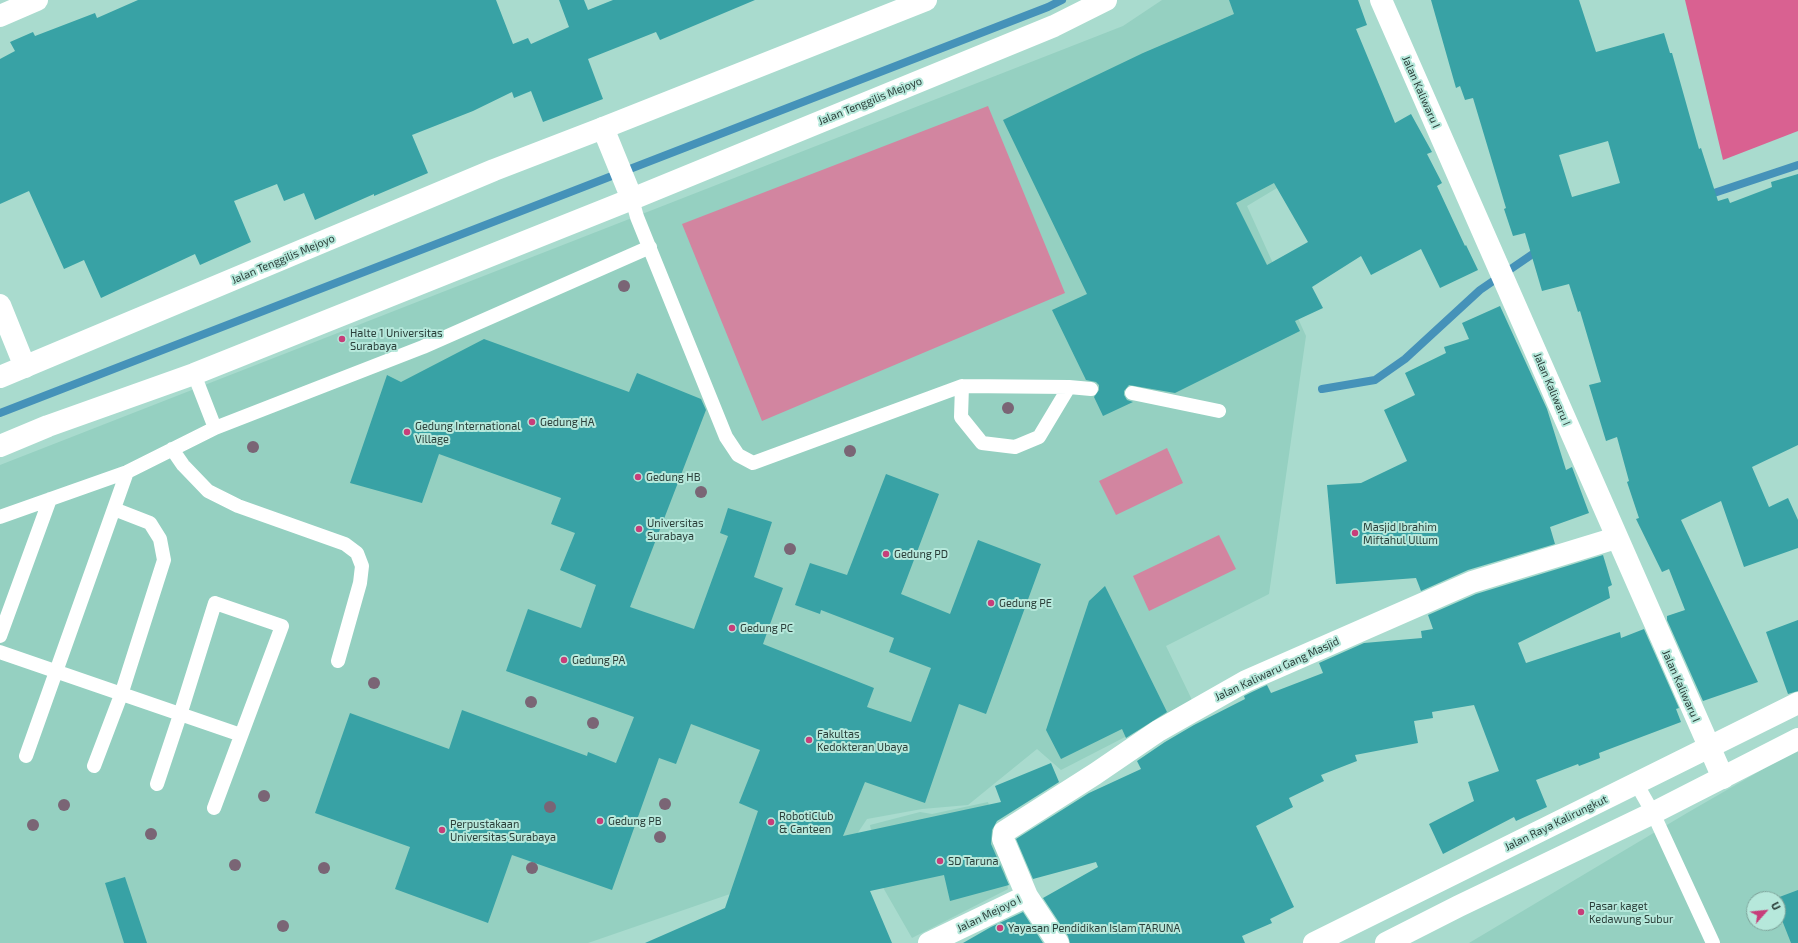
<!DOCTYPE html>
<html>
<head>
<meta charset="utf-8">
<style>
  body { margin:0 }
  #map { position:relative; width:1798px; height:943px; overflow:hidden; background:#a9dbce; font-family:"Exo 2",sans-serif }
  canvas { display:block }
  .north { position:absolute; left:1746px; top:891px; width:40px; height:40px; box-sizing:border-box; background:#b6e8db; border:1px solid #7ea49b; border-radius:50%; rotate:63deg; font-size:11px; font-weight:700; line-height:16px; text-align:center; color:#2b3f3a }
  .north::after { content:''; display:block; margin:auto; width:14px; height:18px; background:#c73e7a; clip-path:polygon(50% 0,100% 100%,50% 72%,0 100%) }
</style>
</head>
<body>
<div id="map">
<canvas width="1798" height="943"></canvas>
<div class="north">U</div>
</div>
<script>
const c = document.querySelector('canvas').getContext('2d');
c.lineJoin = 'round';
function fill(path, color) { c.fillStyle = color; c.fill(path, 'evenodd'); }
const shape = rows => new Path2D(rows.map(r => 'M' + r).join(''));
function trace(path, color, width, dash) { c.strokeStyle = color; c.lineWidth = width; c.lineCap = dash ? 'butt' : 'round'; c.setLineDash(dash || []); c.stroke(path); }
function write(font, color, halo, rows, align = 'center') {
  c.font = font + ' "Exo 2",sans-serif'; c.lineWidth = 4; c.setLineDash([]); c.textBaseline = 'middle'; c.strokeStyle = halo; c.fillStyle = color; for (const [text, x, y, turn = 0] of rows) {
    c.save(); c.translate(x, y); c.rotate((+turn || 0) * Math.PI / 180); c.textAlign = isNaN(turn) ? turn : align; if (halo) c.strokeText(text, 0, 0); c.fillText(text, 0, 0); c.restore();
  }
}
fill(shape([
  [1162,0,1289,0,1307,170,1247,206,1306,336,1269,594,1166,646,1193,702,1061,770,1037,749,968,805,922,809,867,819,843,855,588,943,0,943,0,465,1123,26],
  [1798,749,1798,943,1469,943,1687,813],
  [1754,899,1778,899,1778,923,1754,923],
  [988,802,998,837,1008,889,912,938,881,884,870,825,920,812,932,814]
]), '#95d0c1');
fill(shape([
  [988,106,1065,293,762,421,682,224],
  [1167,448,1183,483,1116,515,1099,481],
  [1219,535,1236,569,1149,611,1133,576]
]), '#d285a0');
fill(shape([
  [1685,0,1798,0,1798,131,1723,160]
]), '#d96191');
trace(shape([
  [1705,196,1798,165],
  [1322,389,1375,380,1405,359,1480,290,1540,249],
  [0,413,1048,7,1062,0]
]), '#4592b9', 8);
fill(shape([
  [138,0,496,0,513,44,528,38,531,44,569,27,559,0,584,0,588,10,613,0,755,0,660,40,656,32,588,59,603,99,543,122,531,91,514,98,512,92,473,111,412,135,428,173,374,196,374,194,315,220,304,193,284,201,277,184,234,201,251,242,200,265,195,254,101,298,84,260,64,269,29,191,0,204,0,59,15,51,10,42,33,32,35,36,95,13,97,18],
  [1229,0,1358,0,1367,25,1356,29,1395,123,1411,114,1432,152,1427,154,1442,183,1437,186,1465,246,1466,245,1478,270,1440,288,1421,249,1371,275,1361,256,1312,287,1323,308,1295,321,1300,331,1175,393,1129,385,1124,391,1124,395,1127,400,1133,402,1103,416,1094,397,1099,390,1099,385,1096,382,1086,380,1052,310,1087,294,1003,120,1143,53,1234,14],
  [1274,183,1308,242,1267,265,1236,203],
  [1431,0,1579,0,1596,52,1664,33,1670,53,1672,53,1699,149,1701,148,1718,201,1728,198,1730,203,1772,187,1771,182,1798,174,1798,445,1752,467,1769,507,1788,498,1798,520,1798,548,1744,567,1721,501,1681,520,1758,682,1703,701,1667,620,1667,616,1685,610,1669,569,1662,572,1636,519,1639,518,1627,482,1629,481,1617,437,1606,441,1589,385,1601,382,1580,311,1578,312,1569,284,1542,291,1525,233,1513,236,1504,209,1506,208,1473,98,1465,100,1460,86,1456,88],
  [1608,141,1620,183,1572,197,1559,155],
  [1500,306,1547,409,1566,470,1572,467,1589,513,1550,527,1555,544,1468,570,1421,591,1416,578,1336,584,1327,485,1361,483,1407,461,1384,410,1415,395,1405,373,1446,353,1444,347,1469,339,1462,323],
  [484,339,629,392,637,373,701,399,706,410,630,607,694,629,728,536,720,533,728,508,772,522,754,577,783,588,763,644,874,688,867,707,911,722,931,668,889,652,894,638,821,610,820,614,795,605,810,563,847,575,886,474,939,494,901,594,950,614,978,540,1041,564,986,714,959,704,925,803,865,782,843,836,1001,802,995,786,1051,763,1059,782,997,821,992,830,991,844,1009,885,950,901,944,875,870,891,892,943,645,943,725,908,758,811,739,803,760,750,691,724,676,764,659,758,612,890,512,855,488,923,395,889,410,847,315,813,350,713,449,749,462,710,587,756,588,752,616,763,634,717,506,671,528,609,581,628,596,585,560,570,575,533,551,524,561,498,439,454,422,503,350,483,387,375,401,382],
  [1603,555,1612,585,1608,587,1610,598,1518,643,1526,663,1620,632,1621,638,1644,629,1679,708,1676,709,1681,722,1599,753,1600,758,1579,766,1578,764,1536,780,1547,807,1516,821,1514,817,1443,854,1429,824,1474,801,1468,782,1499,771,1474,705,1432,712,1433,718,1414,721,1418,743,1355,755,1357,761,1321,775,1324,781,1289,798,1293,807,1256,826,1294,907,1270,919,1272,923,1242,936,1245,943,1070,943,1068,936,1043,898,1098,867,1096,862,1033,879,1016,839,1089,793,1141,769,1137,761,1165,742,1194,725,1245,699,1244,696,1252,692,1267,685,1271,693,1323,673,1319,663,1364,643,1422,638,1421,631,1433,629,1428,615,1476,594],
  [1105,586,1167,712,1126,738,1122,729,1061,759,1046,730,1089,601],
  [1798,620,1798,691,1788,694,1766,632],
  [125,877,147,943,124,943,105,883],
  [1798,890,1798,943,1791,943,1778,910,1778,899,1774,899],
  [1023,912,1043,943,963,943,991,927]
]), '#38a2a5');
trace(shape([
  [632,199,637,217,726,437,738,455,753,463,962,386,1069,387,1091,389],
  [194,374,215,428,423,347,650,247],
  [962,386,961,417,982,443,1015,447,1039,437,1069,387],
  [1132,393,1219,411],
  [172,449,183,465,208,491,238,506,345,544,357,553,362,566,360,583,338,661],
  [0,517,127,472,215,428],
  [0,636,50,499],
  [0,652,241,735],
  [26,756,127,472],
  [94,766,121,695,164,560,160,539,150,523,114,509],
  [1636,783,1653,813,1713,943],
  [157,784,180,715,215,603,282,626,214,808]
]), '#fff', 14);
trace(shape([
  [1381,0,1723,778],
  [0,16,37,0],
  [603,128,632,199],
  [0,446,48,426,194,374,632,199,1054,26,1106,0],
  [929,943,1027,896],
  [1058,943,1027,896,1003,839,1004,832,1095,774,1158,731,1246,681,1472,582,1616,538]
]), '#fff', 22);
trace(shape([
  [0,377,494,170,603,128,926,0]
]), '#fff', 22);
trace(shape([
  [0,305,25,367],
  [1314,943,1798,703],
  [1386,943,1459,906,1653,813,1798,739]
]), '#fff', 22);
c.fillStyle = '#7a6575';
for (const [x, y] of [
  [624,286],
  [1008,408],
  [253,447],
  [850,451],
  [701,492],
  [790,549],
  [374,683],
  [531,702],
  [593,723],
  [264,796],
  [665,804],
  [64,805],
  [550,807],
  [33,825],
  [151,834],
  [660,837],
  [235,865],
  [324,868],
  [532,868],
  [283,926]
]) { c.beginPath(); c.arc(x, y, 6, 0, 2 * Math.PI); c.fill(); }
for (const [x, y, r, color] of [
  [342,339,4,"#c73e7a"],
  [532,422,4,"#c73e7a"],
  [407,432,4,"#c73e7a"],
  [638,477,4,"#c73e7a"],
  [639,529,4,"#c73e7a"],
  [1355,533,4,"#c73e7a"],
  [886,554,4,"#c73e7a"],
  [991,603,4,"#c73e7a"],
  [732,628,4,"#c73e7a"],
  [564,660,4,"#c73e7a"],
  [809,740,4,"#c73e7a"],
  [600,821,4,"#c73e7a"],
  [771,822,4,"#c73e7a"],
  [442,830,4,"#c73e7a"],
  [940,861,4,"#c73e7a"],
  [1581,912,4,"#c73e7a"],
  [1000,928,4,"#c73e7a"]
]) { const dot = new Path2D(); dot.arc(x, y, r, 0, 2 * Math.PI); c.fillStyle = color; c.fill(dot); trace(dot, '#b6e8db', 1.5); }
write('11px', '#2b3f3a', '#b6e8db', [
  ["Jalan Kaliwaru I",1421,92,66],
  ["Jalan Tenggilis Mejoyo",870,101,-22],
  ["Jalan Tenggilis Mejoyo",283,259,-23],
  ["Jalan Kaliwaru I",1552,389,67],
  ["Jalan Kaliwaru Gang Masjid",1277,669,-25],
  ["Jalan Kaliwaru I",1681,686,66],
  ["Jalan Raya Kalirungkut",1556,823,-26],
  ["Jalan Mejoyo I",989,914,-26]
]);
write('11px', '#2b3f3a', '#b6e8db', [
  ["Halte 1 Universitas",350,333],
  ["Surabaya",350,346],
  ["Gedung HA",540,422],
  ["Gedung International",415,426],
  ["Village",415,439],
  ["Gedung HB",646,477],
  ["Universitas",647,523],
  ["Surabaya",647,536],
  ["Masjid Ibrahim",1363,527],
  ["Miftahul Ullum",1363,540],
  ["Gedung PD",894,554],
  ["Gedung PE",999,603],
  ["Gedung PC",740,628],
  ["Gedung PA",572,660],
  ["Fakultas",817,734],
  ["Kedokteran Ubaya",817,747],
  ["RobotiClub",779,816],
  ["& Canteen",779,829],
  ["Gedung PB",608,821],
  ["Perpustakaan",450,824],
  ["Universitas Surabaya",450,837],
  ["SD Taruna",948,861],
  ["Pasar kaget",1589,906],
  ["Kedawung Subur",1589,919],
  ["Yayasan Pendidikan Islam TARUNA",1008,928]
], 'left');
</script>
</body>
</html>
